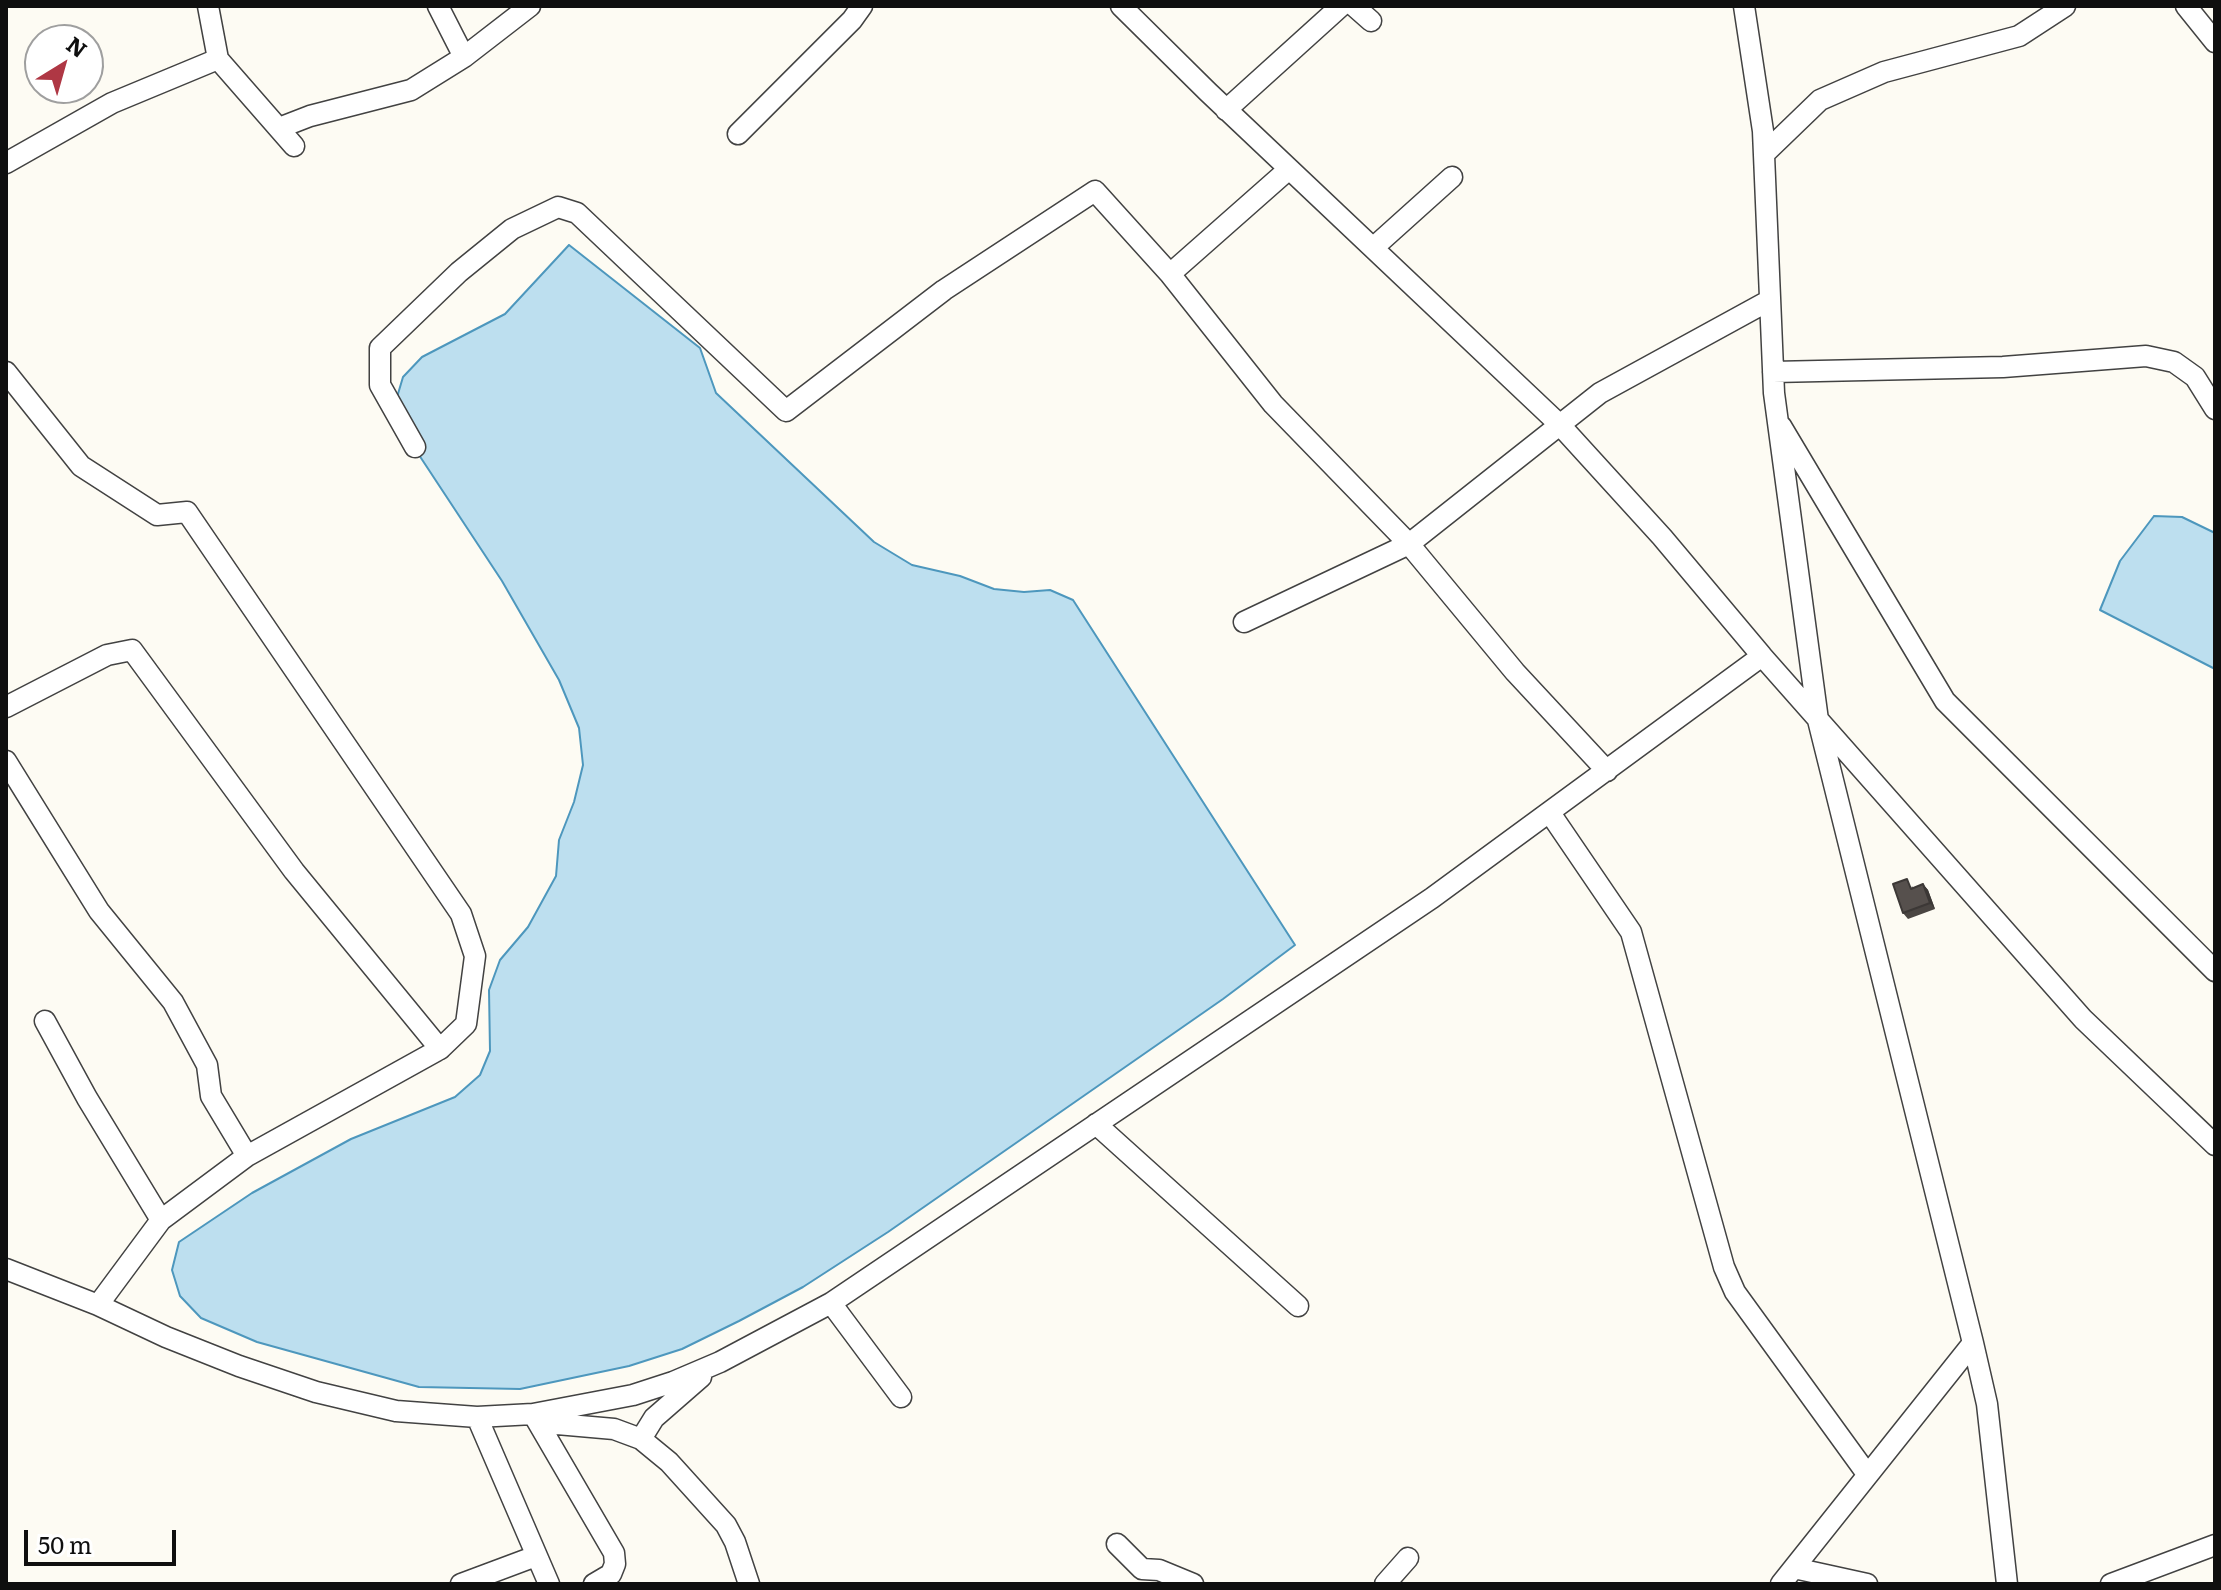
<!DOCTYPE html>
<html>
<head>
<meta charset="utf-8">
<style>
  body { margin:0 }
  #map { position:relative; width:2221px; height:1590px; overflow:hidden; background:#fdfbf3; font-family:Literata,serif }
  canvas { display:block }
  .frame { position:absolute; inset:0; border:8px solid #0f0f0f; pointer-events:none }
  .north { position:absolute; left:24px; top:24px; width:80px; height:80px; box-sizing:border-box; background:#fff; border:2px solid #9f9f9f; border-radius:50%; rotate:37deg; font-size:22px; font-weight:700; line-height:32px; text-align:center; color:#0f0f0f }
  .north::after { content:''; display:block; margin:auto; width:28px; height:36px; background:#af3744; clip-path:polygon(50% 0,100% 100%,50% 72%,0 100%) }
  .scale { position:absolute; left:24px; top:1530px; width:152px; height:36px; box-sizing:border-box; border:4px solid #0f0f0f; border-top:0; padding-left:10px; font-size:24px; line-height:28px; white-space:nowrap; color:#0f0f0f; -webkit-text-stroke:6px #fff; paint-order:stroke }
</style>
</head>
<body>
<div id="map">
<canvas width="2221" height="1590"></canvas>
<div class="frame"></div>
<div class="north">N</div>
<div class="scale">50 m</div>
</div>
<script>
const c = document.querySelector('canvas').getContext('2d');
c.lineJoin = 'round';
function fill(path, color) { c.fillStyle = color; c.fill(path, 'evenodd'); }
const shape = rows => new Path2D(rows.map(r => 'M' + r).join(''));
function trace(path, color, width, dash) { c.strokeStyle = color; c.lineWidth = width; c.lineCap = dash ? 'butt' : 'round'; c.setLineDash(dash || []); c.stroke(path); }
const water = shape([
  [569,245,700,348,716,393,874,542,912,565,960,576,994,589,1024,592,1050,590,1073,600,1295,945,1223,999,888,1232,803,1287,739,1321,682,1349,629,1366,520,1389,419,1387,257,1342,201,1318,180,1296,172,1270,179,1242,252,1193,351,1139,455,1097,480,1075,490,1051,489,990,500,960,528,927,556,876,559,840,574,802,583,765,579,728,559,680,502,581,392,414,403,377,422,357,505,314,569,245],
  [2154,516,2182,517,2215,533,2215,669,2100,610,2120,561,2154,516]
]);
fill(water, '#bddfef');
trace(water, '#4d97bd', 2);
const minor = shape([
  [208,6,218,59,294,146],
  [438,6,464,57],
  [1121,6,1208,92,1560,425,1662,537,1762,656,2083,1019,2215,1145],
  [1354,6,1371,21],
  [1744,6,1763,131,1774,393,1818,720,1973,1343,1781,1584],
  [2186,6,2215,42],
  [1226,110,1341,6],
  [279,128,310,116,411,90,464,57,530,6],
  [738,134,852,20,862,6],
  [1764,154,1820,100,1884,72,2019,36,2065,6],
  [6,163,112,103,218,59],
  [1373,248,1452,177],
  [1170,274,1289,169],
  [6,372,81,466,157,515,187,512,461,914,475,956,466,1024,440,1049,247,1156,211,1096,207,1065,173,1002,99,911,6,761],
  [1773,372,2003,367,2146,356,2174,362,2195,377,2215,409],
  [1781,426,1945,701,2215,971],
  [415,447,380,385,380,348,459,272,512,229,558,207,577,213,786,411,944,290,1095,191,1170,274,1273,404,1409,544,1515,672,1607,771],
  [1244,622,1409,544,1600,393,1770,300],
  [6,707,107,655,132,650,294,871,440,1049],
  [1550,813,1631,932,1724,1267,1735,1292,1867,1474],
  [45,1021,87,1098,161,1220],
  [1096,1124,1298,1306],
  [6,1269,98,1305,166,1337,239,1366,316,1392,396,1411,477,1417,533,1414,633,1395,673,1382,720,1362,831,1303,1432,898,1762,656],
  [831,1303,901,1397],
  [98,1305,161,1220,247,1156],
  [1973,1343,1987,1404,2007,1584],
  [533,1414,614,1553,615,1564,611,1574,594,1584],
  [534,1415,557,1424,614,1429,641,1439,669,1462,726,1525,735,1542,749,1584],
  [477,1417,549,1584],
  [641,1439,654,1418,701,1377],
  [1117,1544,1142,1569,1159,1570,1193,1584],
  [1794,1568,1867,1584],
  [461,1584,536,1556],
  [1385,1584,1408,1558],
  [2111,1584,2215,1545]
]);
trace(minor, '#424242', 23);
trace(minor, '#fff', 20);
fill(shape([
  [1923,884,1928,890,1935,909,1908,919,1903,913,1912,886,1913,888]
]), '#4a4542');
fill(shape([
  [1923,884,1928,890,1935,909,1930,903]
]), '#3c3836');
const building = shape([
  [1907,879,1911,889,1923,884,1930,903,1903,913,1893,884,1907,879]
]);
fill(building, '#56504d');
trace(building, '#3c3836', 2);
</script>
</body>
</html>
